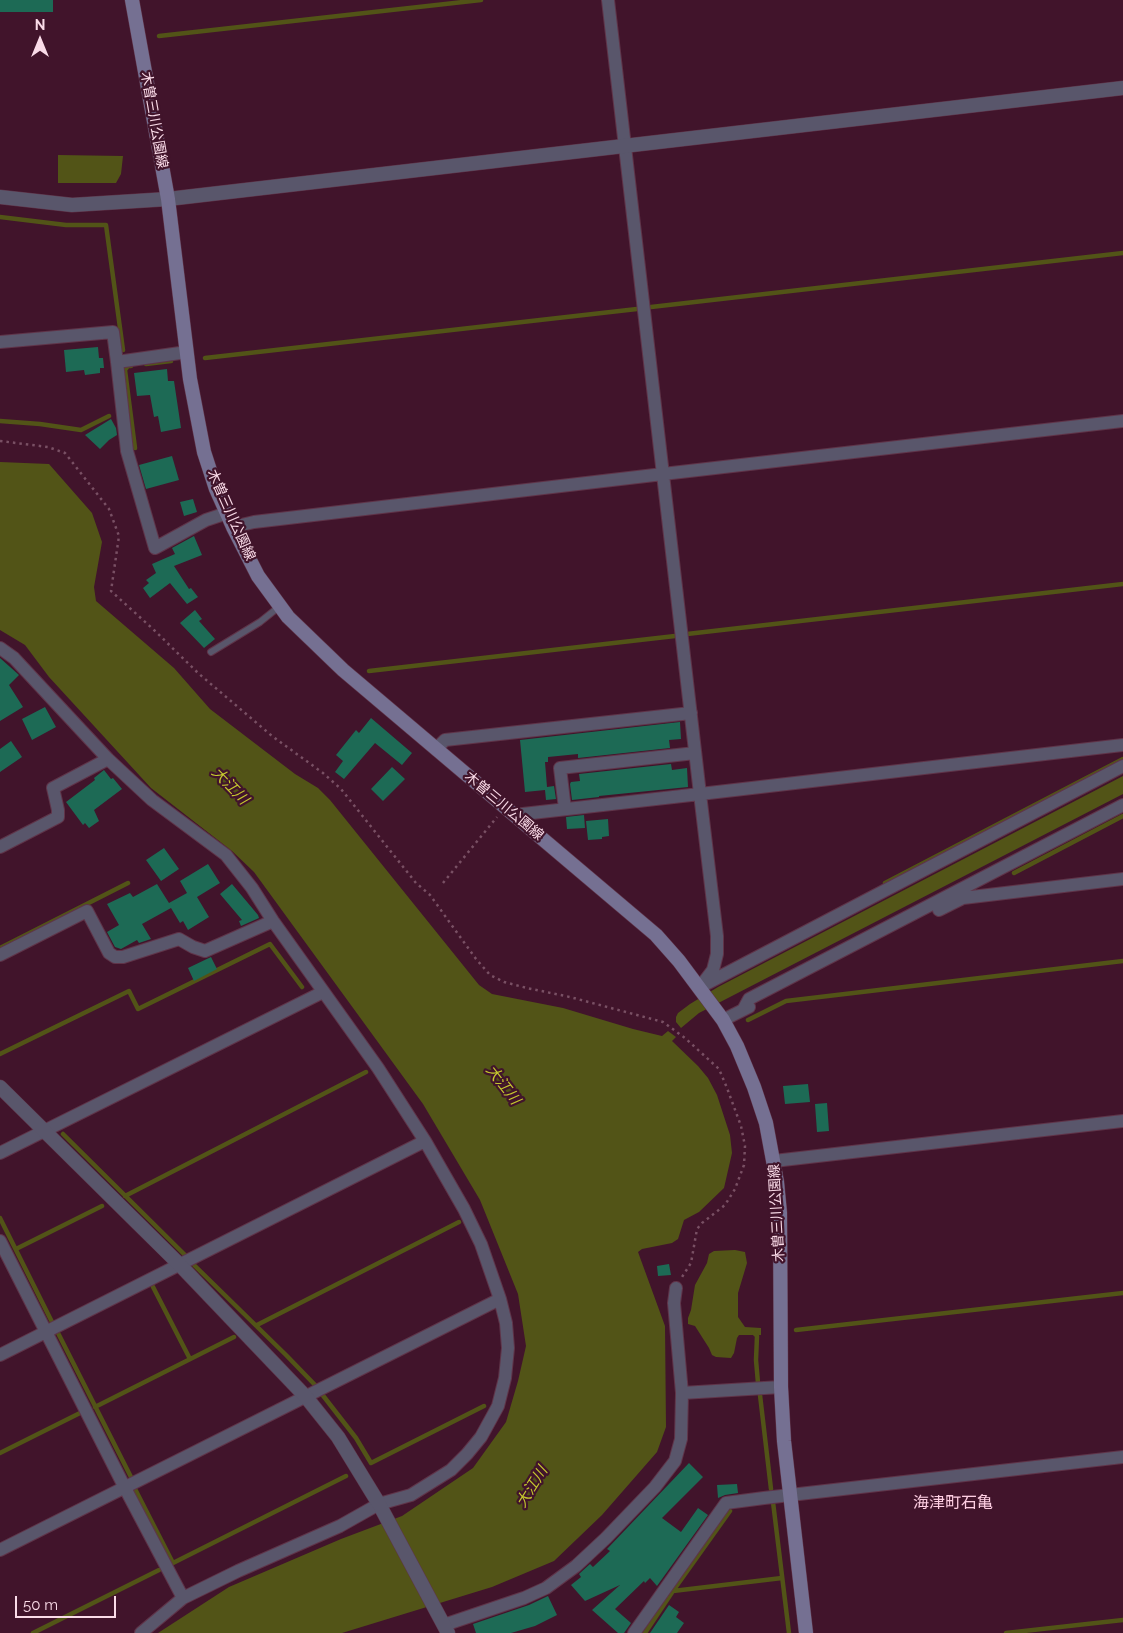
<!DOCTYPE html>
<html>
<head>
<meta charset="utf-8">
<style>
  body { margin:0 }
  #map { position:relative; width:1123px; height:1633px; overflow:hidden; background:#41142b; font-family:Raleway,sans-serif }
  canvas { display:block }
  .north { position:absolute; left:15px; top:15px; width:50px; height:50px; -webkit-text-stroke:4px #41142b; paint-order:stroke; rotate:0deg; font-size:14px; font-weight:700; line-height:20px; text-align:center; color:#fadbe8 }
  .north::after { content:''; display:block; margin:auto; width:18px; height:22px; background:#fadbe8; clip-path:polygon(50% 0,100% 100%,50% 72%,0 100%) }
  .scale { position:absolute; left:15px; top:1596px; width:101px; height:22px; box-sizing:border-box; border:2px solid #fadbe8; border-top:0; padding-left:6px; font-size:15px; line-height:18px; white-space:nowrap; color:#fadbe8; -webkit-text-stroke:4px #41142b; paint-order:stroke }
</style>
</head>
<body>
<div id="map">
<canvas width="1123" height="1633"></canvas>
<div class="north">N</div>
<div class="scale">50 m</div>
</div>
<script>
const c = document.querySelector('canvas').getContext('2d');
c.lineJoin = 'round';
function fill(path, color) { c.fillStyle = color; c.fill(path, 'evenodd'); }
const shape = rows => new Path2D(rows.map(r => 'M' + r).join(''));
function trace(path, color, width, dash) { c.strokeStyle = color; c.lineWidth = width; c.lineCap = dash ? 'butt' : 'round'; c.setLineDash(dash || []); c.stroke(path); }
function write(font, color, halo, rows, align = 'center') {
  c.font = font + ' Raleway,"Noto Sans JP",sans-serif'; c.lineWidth = 4.5; c.setLineDash([]); c.textBaseline = 'middle'; c.strokeStyle = halo; c.fillStyle = color; for (const [text, x, y, turn = 0] of rows) {
    c.save(); c.translate(x, y); c.rotate((+turn || 0) * Math.PI / 180); c.textAlign = isNaN(turn) ? turn : align; if (halo) c.strokeText(text, 0, 0); c.fillText(text, 0, 0); c.restore();
  }
}
fill(shape([
  [58,155,123,156,121,174,116,183,58,183],
  [0,462,49,464,92,513,102,542,94,587,96,601,174,668,210,709,295,774,318,788,330,800,479,985,492,994,563,1008,633,1029,662,1036,668,1031,676,1037,672,1041,698,1066,708,1078,717,1095,730,1135,732,1153,724,1188,699,1212,684,1220,678,1239,672,1243,642,1249,638,1252,665,1326,666,1427,657,1452,602,1515,554,1561,492,1587,342,1633,158,1633,229,1587,341,1539,402,1516,473,1468,506,1422,518,1381,526,1346,518,1294,480,1200,423,1104,254,872,232,851,151,788,49,677,25,645,0,630],
  [1123,776,1123,794,699,1013,681,1028,676,1022,676,1017,678,1013,690,1004,718,987],
  [735,1250,745,1252,747,1263,738,1293,738,1317,745,1327,761,1328,761,1335,739,1335,737,1338,734,1353,731,1358,716,1357,712,1355,709,1348,695,1326,688,1324,688,1318,691,1310,695,1285,707,1263,709,1254,714,1251]
]), '#525417');
trace(shape([
  [159,36,481,0],
  [0,217,66,225,106,225,123,350],
  [651,307,1123,253],
  [205,358,637,309],
  [146,364,171,361],
  [131,366,128,366,125,370,135,448],
  [0,421,40,424,81,430,109,416],
  [687,634,1123,584],
  [369,671,675,636],
  [1014,873,1123,816],
  [885,883,1123,759],
  [0,948,128,883],
  [748,1020,786,1001,1123,961],
  [0,1054,129,991,138,1009,270,944,302,987],
  [63,1134,188,1258],
  [125,1196,366,1072],
  [0,1218,53,1324],
  [16,1249,102,1206],
  [193,1264,286,1355,317,1387],
  [151,1283,190,1359],
  [257,1325,459,1222],
  [796,1330,1123,1293],
  [57,1331,132,1479],
  [753,1332,757,1336,756,1360,758,1383],
  [321,1393,356,1438,371,1463,484,1406],
  [760,1395,771,1489],
  [95,1407,234,1337],
  [0,1453,80,1413],
  [134,1487,173,1563,346,1476],
  [773,1502,789,1633],
  [730,1511,673,1591,782,1578],
  [33,1633,159,1570],
  [645,1633,673,1591],
  [1006,1633,1123,1620]
]), '#525417', 4.5);
fill(shape([
  [0,0,53,0,53,12,0,12],
  [98,347,99,358,103,358,104,368,100,368,100,373,85,375,84,370,66,372,64,350],
  [167,369,168,381,174,381,181,428,161,432,158,416,154,417,150,395,137,396,134,373],
  [111,419,116,428,117,435,109,440,100,449,85,435],
  [172,456,179,480,146,489,139,465],
  [193,499,197,512,184,516,180,502],
  [194,536,202,555,174,566,189,589,191,588,198,597,187,604,170,583,150,598,143,588,149,583,146,580,156,573,152,564,175,554,172,548],
  [195,610,202,619,199,621,215,639,204,648,180,623],
  [0,658,19,675,9,685,23,707,0,721],
  [45,707,56,727,32,740,22,719],
  [371,718,412,753,402,765,375,743,344,779,335,772,343,761,336,755,356,730,359,733],
  [680,722,681,739,669,740,670,748,578,758,578,754,548,757,548,762,545,762,547,787,554,786,556,799,546,800,545,790,525,792,520,740],
  [11,741,22,757,0,772,0,749],
  [671,764,672,770,687,768,688,787,599,796,599,797,572,800,570,784,571,782,580,781,579,774],
  [392,767,405,779,383,801,371,789],
  [104,770,111,779,113,778,122,789,94,810,99,821,89,828,85,823,83,825,66,802,95,780,94,778],
  [584,815,585,828,567,829,566,817],
  [608,819,609,836,602,837,602,839,588,840,586,821],
  [164,848,179,869,161,881,146,860],
  [208,864,220,883,197,897,209,917,188,930,183,921,180,923,171,908,142,924,151,939,139,943,137,940,121,949,115,947,107,932,119,925,107,904,130,893,133,897,157,884,169,903,187,893,180,881],
  [232,884,258,915,259,918,241,926,239,921,242,920,220,894],
  [211,957,217,969,194,981,188,968],
  [808,1084,810,1102,785,1104,783,1086],
  [827,1103,829,1131,817,1132,815,1104],
  [669,1264,671,1275,658,1276,657,1266],
  [689,1463,703,1477,662,1518,681,1532,698,1508,708,1515,657,1586,650,1578,645,1583,644,1581,615,1609,631,1623,624,1633,618,1633,592,1610,620,1585,585,1601,571,1585,581,1577,579,1574,590,1564,593,1567,610,1551,607,1549],
  [737,1484,738,1493,725,1495,718,1498,717,1485],
  [548,1596,557,1615,535,1626,511,1633,476,1633,473,1624,529,1605],
  [669,1605,679,1612,676,1617,684,1623,677,1633,650,1633]
]), '#1d6a55');
const service = shape([
  [211,652,260,622,280,606]
]);
const minor = shape([
  [0,342,113,332,117,362,187,352],
  [117,362,127,451,155,548,206,520,227,513],
  [233,527,254,522,663,474,1123,421],
  [0,648,14,658,108,759,152,800,226,855,252,888,273,921,378,1068,425,1141,464,1209,481,1244,500,1299,506,1323,508,1348,505,1378,498,1406,481,1437,467,1454,451,1470,411,1495,379,1504,340,1526,238,1571,183,1598,141,1633],
  [436,749,445,740,691,713],
  [565,809,560,768,695,753],
  [514,815,700,794,608,0],
  [0,847,58,817,58,810,53,788,108,759],
  [939,910,963,898,1123,879],
  [0,955,87,911,109,953,115,957,123,957,179,939,193,947,205,951,273,921],
  [704,985,1123,766],
  [700,987,713,970,717,954,717,936,700,794,1123,745],
  [743,1010,749,999,1123,805],
  [723,1020,749,1007],
  [0,1153,323,992],
  [774,1161,1123,1121],
  [0,1241,125,1488,183,1598],
  [676,1288,674,1303,682,1393],
  [0,1355,425,1141],
  [0,1550,500,1299],
  [444,1625,524,1598,546,1588,576,1566,606,1538,655,1487,675,1461,681,1439,682,1393,781,1387],
  [634,1633,726,1503,764,1498,1123,1457]
]);
const tertiary = shape([
  [0,197,72,205,168,199,1123,88],
  [0,1087,180,1265,306,1397,338,1437,379,1504,448,1633]
]);
const secondary = shape([
  [132,0,168,199,190,379,204,452,216,489,233,527,258,576,288,617,343,670,656,935,679,961,723,1020,737,1046,754,1087,766,1123,777,1182,780,1213,781,1387,784,1441,806,1633]
]);
trace(service, '#5f3449', 8);
trace(minor, '#5f3449', 14);
trace(tertiary, '#5f3449', 15);
trace(secondary, '#5f3449', 15);
trace(shape([
  [0,441,48,447,65,453,109,509,119,536,111,591,154,630,198,673,272,736,323,773,341,789,416,883,430,895,476,959,490,975,504,982,527,988,570,997,663,1022,685,1038,719,1069,727,1088,741,1126,745,1146,744,1165,735,1189,725,1205,702,1223,697,1229,691,1263,682,1277],
  [443,883,497,817]
]), '#795064', 2.5, [2.5, 4]);
trace(service, '#59566b', 6);
trace(minor, '#59566b', 12);
trace(tertiary, '#59566b', 14);
trace(secondary, '#757092', 14);
write('14px', '#fadbe8', '#41142b', [
  ["木曽三川公園線",154,120,80],
  ["木曽三川公園線",231,515,66],
  ["木曽三川公園線",504,806,40],
  ["木曽三川公園線",777,1213,-93]
]);
write('italic 15px', '#c5c92e', '#41142b', [
  ["大江川",230,786,46],
  ["大江川",503,1085,52],
  ["大江川",532,1487,-58]
]);
write('16px', '#fecee2', '#41142b', [
  ["海津町石亀",953,1503]
]);
</script>
</body>
</html>
